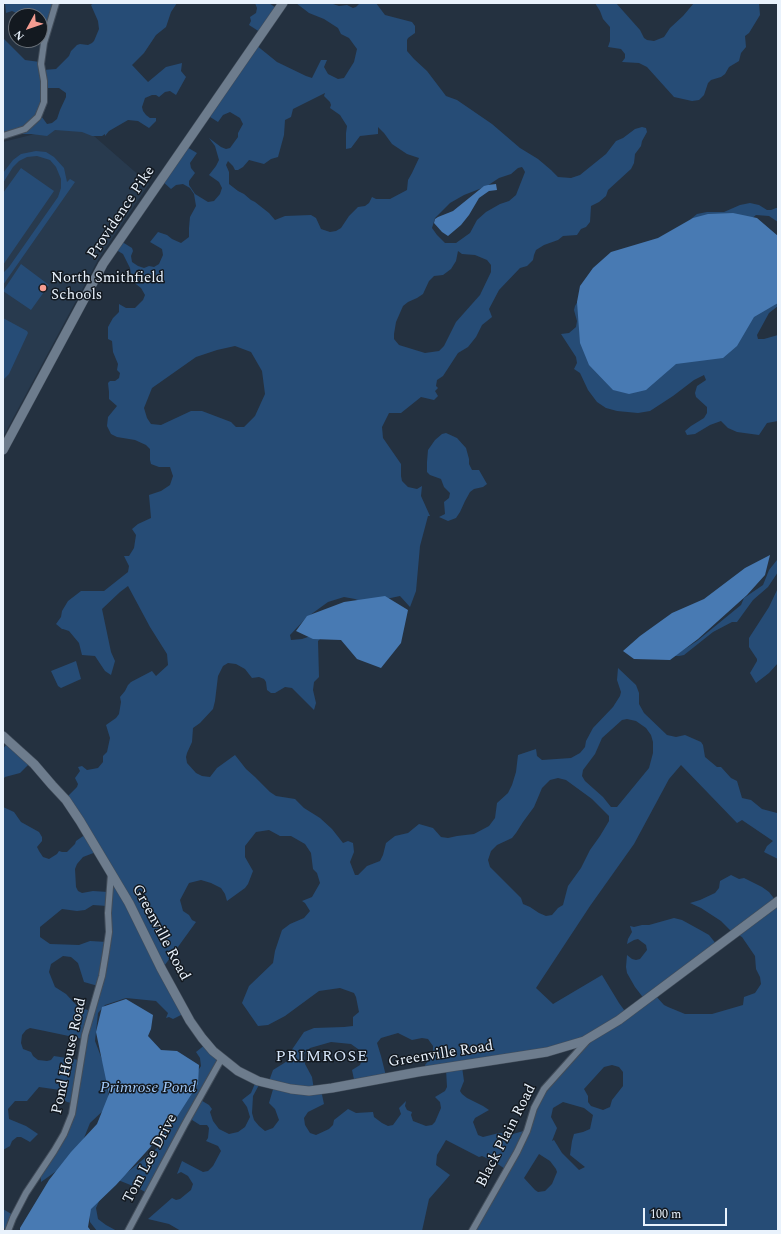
<!DOCTYPE html>
<html>
<head>
<meta charset="utf-8">
<style>
  body { margin:0 }
  #map { position:relative; width:781px; height:1234px; overflow:hidden; background:#243140; font-family:Spectral,serif }
  canvas { display:block }
  .frame { position:absolute; inset:0; border:4px solid #e9f2fc; pointer-events:none }
  .north { position:absolute; left:8px; top:8px; width:40px; height:40px; box-sizing:border-box; background:#131920; border:1px solid #697078; border-radius:50%; rotate:230deg; font-size:11px; font-weight:700; line-height:16px; text-align:center; color:#e9f2fc }
  .north::after { content:''; display:block; margin:auto; width:14px; height:18px; background:#f59c91; clip-path:polygon(50% 0,100% 100%,50% 72%,0 100%) }
  .scale { position:absolute; left:643px; top:1208px; width:84px; height:18px; box-sizing:border-box; border:2px solid #e9f2fc; border-top:0; padding-left:5px; font-size:12px; line-height:14px; white-space:nowrap; color:#e9f2fc; -webkit-text-stroke:3px #131920; paint-order:stroke }
</style>
</head>
<body>
<div id="map">
<canvas width="781" height="1234"></canvas>
<div class="frame"></div>
<div class="north">N</div>
<div class="scale">100 m</div>
</div>
<script>
const c = document.querySelector('canvas').getContext('2d');
c.lineJoin = 'round';
function fill(path, color) { c.fillStyle = color; c.fill(path, 'evenodd'); }
const shape = rows => new Path2D(rows.map(r => 'M' + r).join(''));
function trace(path, color, width, dash) { c.strokeStyle = color; c.lineWidth = width; c.lineCap = dash ? 'butt' : 'round'; c.setLineDash(dash || []); c.stroke(path); }
function write(font, color, halo, rows, align = 'center') {
  c.font = font + ' Spectral,serif'; c.lineWidth = 3; c.setLineDash([]); c.textBaseline = 'middle'; c.strokeStyle = halo; c.fillStyle = color; for (const [text, x, y, turn = 0] of rows) {
    c.save(); c.translate(x, y); c.rotate((+turn || 0) * Math.PI / 180); c.textAlign = isNaN(turn) ? turn : align; if (halo) c.strokeText(text, 0, 0); c.fillText(text, 0, 0); c.restore();
  }
}
fill(shape([
  [79,123,149,184,99,258,3,437,3,142]
]), '#283a4e');
fill(shape([
  [5,3,56,3,43,42,36,40,40,40,40,16,23,16,12,11,6,13],
  [94,3,177,3,171,12,166,27,156,35,144,53,132,65,148,82,166,67,182,63,181,71,186,77,176,95,170,91,165,92,159,97,156,95,152,95,145,98,142,107,143,111,146,115,150,118,156,118,156,121,149,128,138,121,128,120,109,131,105,136,105,134,102,136,92,136,82,132,55,130,47,136,31,134,13,134,3,136,3,38,25,60,40,62,43,70,56,69,69,56,71,51,77,45,80,44,88,45,92,43,94,41,99,29,98,21,91,5],
  [44,88,59,88,66,93,66,97,60,110,57,119,52,123,47,124,39,113],
  [255,3,269,3,279,10,263,34,249,25,251,21,250,17,256,13,257,8],
  [296,3,330,3,339,6,347,5,353,8,356,7,360,3,376,3,385,15,412,22,415,26,415,33,408,38,407,40,407,51,414,59,427,71,446,96,457,100,492,124,520,148,538,159,551,170,558,177,571,178,580,175,606,154,616,141,623,138,635,129,642,127,646,128,647,132,642,141,641,146,635,154,634,163,631,169,608,190,606,196,599,202,591,206,590,222,586,227,581,229,577,235,563,236,558,240,544,245,536,250,534,255,533,260,527,266,520,268,499,290,489,309,492,317,482,325,476,337,468,347,458,353,443,376,437,380,436,386,438,388,435,391,438,396,434,400,421,397,401,413,389,413,382,427,383,438,401,464,401,476,402,481,408,487,417,489,422,486,421,496,430,516,428,516,420,546,416,591,410,607,400,596,386,599,362,602,355,599,344,597,328,602,306,618,290,635,291,640,302,639,311,636,324,635,318,641,319,677,314,682,313,690,316,703,314,710,292,688,285,687,275,693,271,693,267,690,266,682,264,679,259,677,252,678,245,669,236,664,228,663,223,666,218,676,215,701,213,709,200,723,193,728,192,742,187,753,186,757,187,763,196,773,202,776,210,777,217,768,235,755,246,769,255,777,270,792,276,796,295,799,304,808,320,818,332,829,343,843,348,841,353,843,354,852,350,862,355,875,358,875,367,866,380,861,383,855,386,843,395,836,408,833,419,824,433,828,441,837,448,838,457,836,474,834,489,826,495,818,497,803,508,793,512,785,516,772,518,755,536,749,537,756,542,760,571,758,580,753,585,747,586,741,593,728,613,707,620,696,621,692,617,680,618,668,636,685,639,693,639,704,644,713,667,735,676,737,685,735,701,742,703,745,705,757,717,767,721,767,731,778,737,781,742,798,751,800,762,809,777,813,778,815,778,859,764,852,767,846,773,841,742,820,737,823,681,765,669,779,634,844,590,906,536,988,553,1004,602,975,619,1003,627,1014,645,1000,635,987,627,973,626,967,627,955,632,959,636,960,640,959,647,950,646,945,638,939,634,940,627,944,628,939,632,932,630,926,634,927,642,925,649,925,674,918,682,920,702,931,709,935,717,945,654,994,664,1005,668,1007,685,1014,712,1014,743,1005,744,997,755,993,761,984,760,977,756,969,755,956,742,937,731,931,721,921,701,908,690,903,700,900,715,893,719,888,720,881,731,875,739,879,744,878,762,887,769,892,776,901,778,901,778,1231,471,1231,505,1169,495,1162,482,1156,479,1157,446,1140,437,1155,436,1165,450,1175,429,1199,422,1231,181,1231,169,1224,148,1219,172,1198,176,1200,180,1199,191,1190,193,1184,188,1176,181,1172,177,1174,182,1161,203,1172,208,1171,213,1166,221,1151,218,1146,206,1141,208,1138,209,1128,207,1125,200,1125,189,1118,147,1193,138,1188,118,1180,157,1148,162,1134,194,1077,201,1066,200,1058,196,1052,206,1044,221,1059,199,1099,209,1105,212,1109,210,1112,213,1121,219,1129,229,1134,238,1132,245,1127,250,1117,247,1107,242,1100,251,1093,256,1081,260,1083,253,1096,252,1113,254,1120,259,1126,265,1131,273,1128,279,1120,275,1109,269,1103,274,1086,268,1084,273,1070,289,1060,291,1051,304,1032,314,1028,344,1027,353,1026,353,1017,359,1012,356,997,354,993,340,988,319,991,285,1016,268,1025,258,1026,242,1003,249,986,273,963,275,951,282,930,290,924,304,918,310,911,305,903,302,901,312,897,320,883,317,873,313,869,311,853,305,844,291,836,280,836,269,830,256,832,245,846,245,857,253,871,248,884,245,888,227,901,225,894,221,888,211,883,201,880,189,883,180,900,183,911,189,915,192,920,196,922,162,969,185,1013,173,1019,169,1017,166,1018,168,1013,156,1001,126,998,105,1005,98,1013,95,1041,106,1070,107,1088,110,1103,107,1107,90,1123,82,1143,67,1165,55,1172,41,1182,41,1174,64,1133,72,1103,67,1102,63,1099,60,1090,39,1087,27,1101,15,1101,8,1109,9,1119,26,1126,38,1134,30,1142,21,1137,17,1137,12,1141,10,1146,3,1150,3,807,14,812,21,822,39,832,42,837,42,841,37,847,39,851,43,857,49,859,57,854,59,851,62,852,67,852,75,844,76,841,86,834,65,799,77,787,78,784,75,778,80,771,78,767,82,766,87,770,98,768,103,762,103,756,107,752,110,738,106,725,116,718,119,714,121,702,120,697,125,691,128,685,131,682,152,671,156,676,168,665,167,654,150,627,128,586,120,592,102,609,111,652,115,661,111,675,105,671,95,656,82,655,79,643,69,631,63,629,62,629,56,624,61,617,62,611,68,601,81,591,104,591,128,572,129,566,124,556,129,556,134,548,136,535,132,529,138,524,151,518,149,495,161,491,170,485,173,476,170,467,159,467,151,464,150,460,150,449,146,445,135,440,117,437,111,434,107,426,108,417,117,406,109,399,109,392,108,383,110,381,115,381,119,378,120,373,117,370,118,364,113,352,112,341,108,339,108,327,113,318,119,312,119,304,126,308,135,308,143,300,145,295,141,288,132,281,130,268,123,254,113,248,119,240,132,248,133,251,131,256,132,262,138,266,144,268,149,266,154,267,159,264,163,255,162,249,150,242,158,232,167,235,172,239,181,243,189,237,189,228,190,217,196,206,194,194,190,188,183,184,176,185,171,189,161,180,185,146,197,153,190,163,191,168,195,173,189,181,189,185,195,194,208,202,214,201,220,194,222,188,219,182,209,175,216,166,219,160,215,146,209,138,221,147,226,149,230,148,238,137,238,133,243,124,240,118,230,112,223,115,218,122,207,115,256,45,277,62,306,76,312,78,321,60,327,60,324,67,328,74,338,79,344,78,354,62,357,49,349,38,341,34,338,28,324,19,309,13],
  [325,93,324,96,330,102,331,105,330,108,340,115,347,126,346,133,346,149,351,148,360,136,378,134,378,127,384,133,392,144,407,154,419,158,412,173,408,180,407,190,390,199,376,199,372,197,369,203,365,206,358,207,349,216,341,228,336,231,330,232,321,229,316,218,311,215,285,216,275,220,269,213,255,202,251,200,244,194,238,191,229,184,229,172,226,165,228,161,233,166,235,170,238,170,243,167,249,160,264,164,271,159,278,157,284,135,285,120,291,117,293,109],
  [522,167,524,170,525,172,516,195,509,201,500,204,486,212,477,220,470,233,456,243,445,243,437,235,432,228,435,218,450,203,464,195,487,186,499,178,511,174,518,168],
  [458,251,462,254,475,255,487,260,491,265,491,272,480,295,456,322,444,346,439,351,425,353,399,345,394,339,394,334,396,322,403,306,408,302,417,298,423,294,429,281,434,276,443,275,451,269,456,261],
  [235,346,251,352,262,371,265,394,255,416,244,427,236,427,231,422,202,411,191,411,161,425,151,424,147,418,144,408,152,388,196,357,217,350],
  [627,719,636,721,646,728,651,735,653,742,653,753,649,768,617,807,611,807,603,797,585,781,582,776,583,770,595,754,602,738,622,720],
  [558,778,566,780,592,799,609,816,609,821,600,836,590,850,581,868,568,886,563,905,558,908,552,915,546,916,539,913,530,907,523,904,521,898,490,867,488,860,491,851,497,845,512,838,516,833,523,822,534,807,542,788,550,780],
  [96,852,111,875,108,892,93,891,82,893,78,891,76,887,75,869,77,864,83,857],
  [93,905,107,906,107,942,90,941,79,945,50,944,40,937,40,927,62,909,77,911,85,910],
  [63,956,71,957,78,963,84,982,98,986,91,1011,78,1007,66,994,55,987,49,972,51,964],
  [30,1028,45,1031,83,1039,79,1060,54,1056,51,1060,47,1061,38,1060,33,1056,31,1052,23,1049,21,1043,22,1035,26,1030],
  [398,1033,412,1040,422,1038,428,1039,433,1046,433,1056,425,1065,427,1071,446,1069,447,1087,445,1091,435,1097,440,1102,441,1108,435,1122,432,1125,426,1126,413,1121,411,1115,412,1112,407,1110,405,1106,406,1101,399,1108,401,1114,393,1125,388,1126,382,1123,374,1117,373,1112,356,1113,348,1109,334,1120,333,1125,329,1129,316,1135,310,1133,305,1125,304,1118,308,1112,324,1104,321,1090,314,1090,312,1077,305,1064,304,1054,310,1048,331,1042,351,1044,358,1049,362,1060,360,1065,352,1070,355,1084,386,1076,381,1056,377,1043,381,1038],
  [583,1044,536,1104,527,1130,513,1134,499,1133,483,1137,478,1135,473,1122,475,1118,489,1110,483,1106,467,1098,462,1094,460,1091,464,1081,462,1067],
  [612,1065,619,1067,623,1072,623,1086,612,1100,610,1107,603,1110,591,1106,588,1102,588,1096,584,1089,604,1067],
  [563,1102,584,1108,593,1115,590,1129,583,1132,574,1134,572,1141,570,1155,585,1167,579,1170,562,1153,554,1140,552,1141,557,1128,551,1117,553,1108],
  [539,1154,550,1161,556,1169,557,1172,552,1184,545,1191,538,1192,535,1190,524,1178],
  [595,3,616,3,640,30,644,38,647,40,654,41,664,37,670,28,683,16,694,3,759,3,760,15,749,33,745,36,746,47,741,53,739,61,729,67,725,74,721,77,711,80,708,83,704,95,699,100,692,101,674,97,647,67,639,63,622,62,625,58,625,54,621,49,608,47,610,41,610,27,603,19,600,11],
  [36,151,46,152,54,157,64,168,67,182,70,179,75,182,3,285,3,273,9,267,58,197,61,188,61,179,56,167,50,160,37,156,27,157,19,161,13,167,3,183,3,173,13,160,21,154],
  [21,168,54,191,3,265,3,193],
  [750,203,759,205,767,210,771,210,776,208,778,208,778,222,769,216,756,215,751,219,778,245,778,306,769,313,757,335,758,339,764,339,778,335,778,421,767,423,759,435,737,432,728,428,721,421,710,425,695,434,687,435,685,431,691,426,704,418,707,413,707,407,696,397,695,393,697,386,706,380,704,375,694,380,673,396,650,411,638,413,617,411,606,408,597,402,588,390,580,373,574,369,577,363,576,357,561,334,569,333,576,327,577,321,574,310,575,306,595,272,685,235,691,219,697,214,707,212,724,212,740,205],
  [21,264,49,285,31,310,3,291],
  [3,318,27,331,28,333,9,374,3,380],
  [446,433,457,438,466,448,469,459,469,464,472,470,479,470,487,484,483,487,474,489,470,492,465,501,460,512,456,518,448,521,439,517,445,514,444,502,449,498,450,493,444,487,441,479,430,475,427,472,427,462,428,450,435,440,442,434],
  [777,560,778,572,768,587,753,600,737,622,732,622,713,632,684,655,679,656,674,656,697,641,741,605,744,598,763,585,769,570],
  [778,588,778,663,769,673,756,683,750,673,757,661,757,659,749,647,749,638,769,607],
  [76,661,81,679,61,688,58,686,51,671],
  [8,742,31,762,20,773,5,777,3,779,3,749],
  [105,1188,96,1208,98,1219,106,1225,117,1231,97,1231,90,1222,89,1211],
  [3,1209,13,1215,6,1229,3,1228]
]), '#264c76');
fill(shape([
  [496,184,497,190,489,191,479,198,469,215,461,225,448,236,442,232,434,223,435,219,438,217,453,211,484,186,488,185],
  [733,213,757,218,778,236,778,303,754,317,737,346,723,358,676,364,646,390,629,394,613,390,589,365,580,343,577,302,580,286,593,268,611,252,658,238,693,218,708,214],
  [770,555,765,575,747,595,698,639,670,660,634,659,623,651,640,636,672,613,704,599,745,568],
  [385,596,408,610,401,643,381,668,357,659,341,640,313,639,296,631,307,616,344,602],
  [126,999,153,1015,151,1029,148,1036,161,1050,177,1051,199,1065,198,1084,175,1120,116,1185,91,1209,88,1227,91,1231,20,1231,20,1228,49,1180,71,1152,97,1124,109,1094,96,1032,102,1007]
]), '#487ab3');
const street = shape([
  [3,136,25,129,38,117,44,102,44,81,41,64,44,43,56,3],
  [8,1231,13,1218,26,1193,54,1151,64,1134,72,1114,85,1035,102,976,106,952,109,932,108,913,111,874],
  [128,1231,185,1124,222,1058],
  [472,1231,517,1152,527,1131,534,1108,544,1089,587,1041]
]);
const secondary = shape([
  [3,450,103,264,283,3],
  [3,736,34,764,52,785,66,800,80,821,129,903,161,968,190,1021,202,1038,213,1051,238,1071,258,1081,291,1089,309,1091,332,1088,418,1072,547,1052,584,1041,619,1020,778,901]
]);
trace(street, '#424d5a', 8);
trace(secondary, '#424d5a', 10);
trace(street, '#6d7c8d', 6);
trace(secondary, '#6d7c8d', 9);
for (const [x, y, r, color] of [
  [43,288,4,"#f59c91"]
]) { const dot = new Path2D(); dot.arc(x, y, r, 0, 2 * Math.PI); c.fillStyle = color; c.fill(dot); trace(dot, '#131920', 1.5); }
write('15px', '#e9f2fc', '#131920', [
  ["Providence Pike",122,213,-56],
  ["Greenville Road",160,933,62],
  ["Greenville Road",441,1055,-9],
  ["Pond House Road",70,1056,-78],
  ["Black Plain Road",507,1136,-63],
  ["Tom Lee Drive",151,1159,-62]
]);
write('15px', '#e9f2fc', '#131920', [
  ["North Smithfield",51,279],
  ["Schools",51,296]
], 'left');
c.letterSpacing = '1px';
write('16px', '#d6e6fa', '#131920', [
  ["PRIMROSE",322,1058]
]);
c.letterSpacing = '0px';
write('italic 16px', '#a0c8f8', '#131920', [
  ["Primrose Pond",148,1089]
]);
</script>
</body>
</html>
